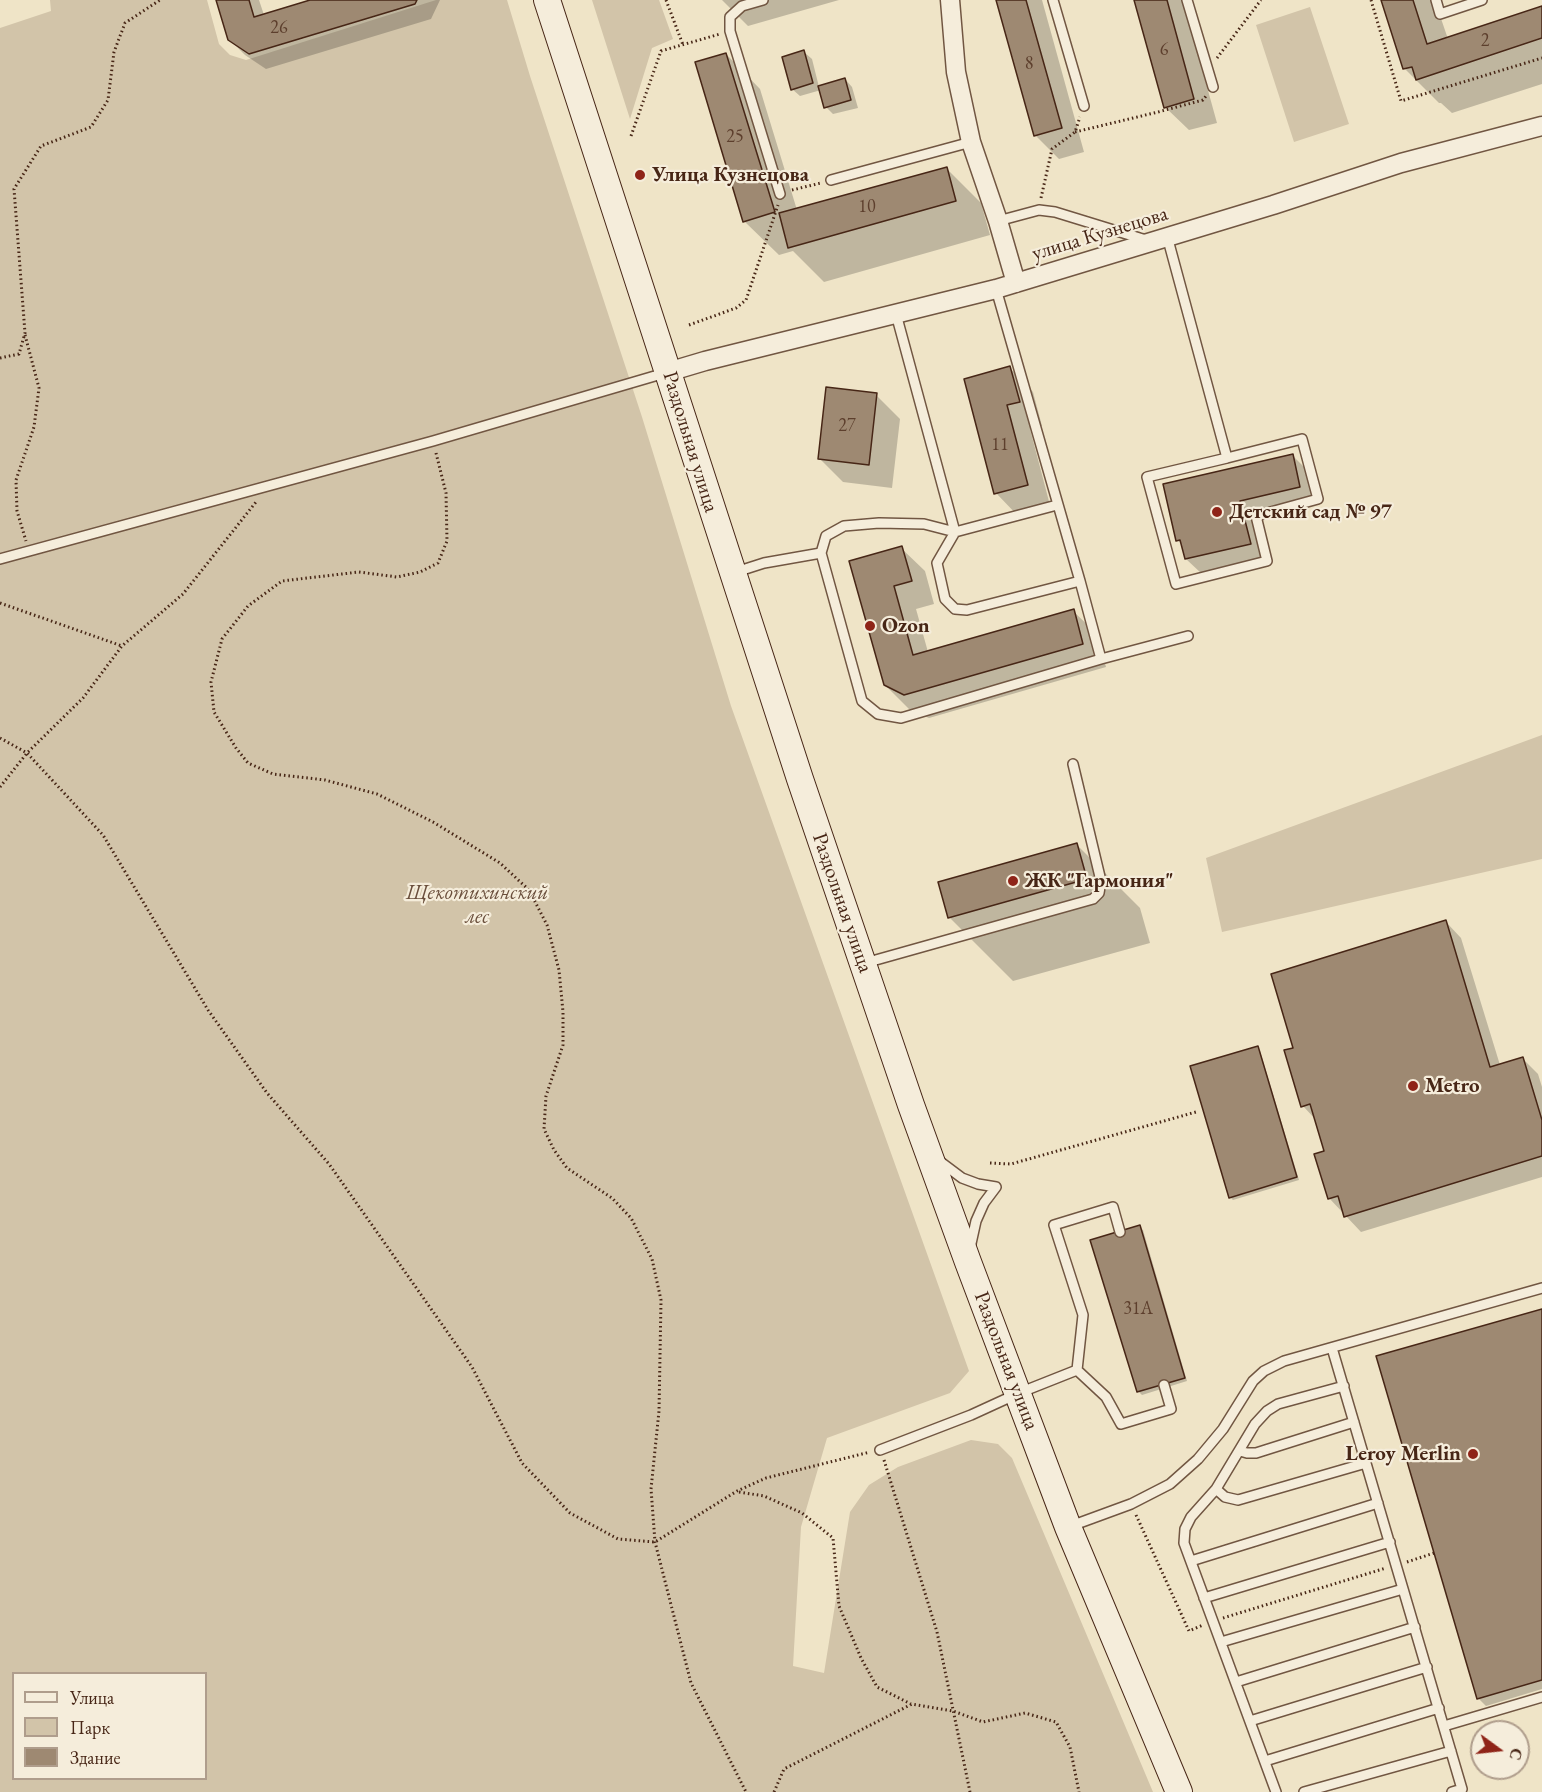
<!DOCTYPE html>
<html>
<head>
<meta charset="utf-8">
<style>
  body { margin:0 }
  #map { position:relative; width:1542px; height:1792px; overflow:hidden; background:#efe4c7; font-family:"EB Garamond",serif }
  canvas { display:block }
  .legend { position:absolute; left:12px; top:1672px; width:195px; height:108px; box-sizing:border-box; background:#f5eddb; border:2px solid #af9d8c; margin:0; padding:8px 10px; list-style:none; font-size:18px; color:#472616 }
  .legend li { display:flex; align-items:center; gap:12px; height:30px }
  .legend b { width:30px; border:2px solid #af9d8c }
  .north { position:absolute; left:1470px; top:1720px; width:60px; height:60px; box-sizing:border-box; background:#f5eddb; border:2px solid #af9d8c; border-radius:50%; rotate:105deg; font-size:16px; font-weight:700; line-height:24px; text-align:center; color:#472616 }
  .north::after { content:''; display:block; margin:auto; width:21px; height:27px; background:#8f2418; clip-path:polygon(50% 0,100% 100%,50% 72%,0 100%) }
</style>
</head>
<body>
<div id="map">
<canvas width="1542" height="1792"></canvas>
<ul class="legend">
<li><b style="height:8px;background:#f5eddb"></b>Улица</li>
<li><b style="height:16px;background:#d2c4a9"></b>Парк</li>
<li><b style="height:16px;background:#9e8972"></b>Здание</li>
</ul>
<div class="north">С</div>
</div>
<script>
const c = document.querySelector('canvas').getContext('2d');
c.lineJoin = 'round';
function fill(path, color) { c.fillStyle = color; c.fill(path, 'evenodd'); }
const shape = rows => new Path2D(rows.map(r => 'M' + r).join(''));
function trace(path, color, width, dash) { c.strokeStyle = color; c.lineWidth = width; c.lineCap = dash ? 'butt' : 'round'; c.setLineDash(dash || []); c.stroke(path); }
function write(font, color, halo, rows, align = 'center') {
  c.font = font + ' "EB Garamond",serif'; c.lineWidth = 4.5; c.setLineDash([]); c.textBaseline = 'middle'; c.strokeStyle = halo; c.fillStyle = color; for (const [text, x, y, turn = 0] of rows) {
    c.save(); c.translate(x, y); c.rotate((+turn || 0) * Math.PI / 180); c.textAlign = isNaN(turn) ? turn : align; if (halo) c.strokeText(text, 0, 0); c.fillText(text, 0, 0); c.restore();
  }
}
fill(shape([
  [50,0,207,0,219,44,230,55,246,60,436,0,507,0,530,76,642,417,731,706,969,1371,950,1393,827,1438,801,1527,793,1666,824,1673,850,1512,869,1485,898,1467,971,1440,998,1444,1012,1458,1153,1792,0,1792,0,28,51,11],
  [14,1674,206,1674,206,1778,14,1778],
  [592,0,659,0,673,39,652,48,630,119],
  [1310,7,1349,124,1294,142,1256,25],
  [1542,735,1542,859,1222,932,1206,858]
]), '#d2c4a9');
fill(shape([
  [217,0,259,0,264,15,315,0,440,0,431,19,266,69,245,55,229,39],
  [722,0,839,0,748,26],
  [997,0,1042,0,1084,152,1059,159,1035,135],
  [1135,0,1183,0,1217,123,1189,130,1165,107],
  [1382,0,1433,0,1436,4,1448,39,1542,8,1542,84,1452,113,1441,103,1439,103,1405,69],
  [804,52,812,59,819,87,845,79,852,87,858,108,833,114,826,107,821,90,800,96,792,89],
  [726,54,760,89,797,210,946,168,981,203,990,235,824,282,793,251,779,255,744,221],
  [1010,368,1033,392,1042,426,1030,429,1051,509,1019,517,996,493],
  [876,395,900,419,892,488,843,482,819,458],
  [1292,455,1308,471,1315,502,1255,516,1265,560,1202,574,1186,559,1183,546,1178,540],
  [901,548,925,571,934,604,916,609,928,652,1073,611,1097,634,1106,667,929,718,909,709,885,685,851,562],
  [1077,845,1140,908,1150,943,1013,981,949,917],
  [1446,922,1461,938,1500,1065,1522,1058,1538,1074,1542,1087,1542,1177,1361,1232,1329,1198,1326,1152,1316,1120,1303,1106,1295,1049],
  [1257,1048,1260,1051,1299,1180,1233,1200,1230,1197],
  [1139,1227,1143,1230,1187,1381,1142,1395,1139,1392],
  [1542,1311,1542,1689,1486,1706,1479,1699,1377,1357]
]), '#0003');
const building = shape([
  [216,0,249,0,254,17,310,0,417,0,415,4,249,54,228,40,216,0],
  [996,0,1026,0,1062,128,1034,136,996,0],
  [1134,0,1167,0,1194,99,1164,108,1134,0],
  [1381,0,1413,0,1427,44,1542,6,1542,38,1416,80,1412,67,1403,69,1381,0],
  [804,50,813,83,791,90,782,57,804,50],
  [726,53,775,212,743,222,695,62,726,53],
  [845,78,851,100,824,108,818,86,845,78],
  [947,167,956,201,788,248,779,213,947,167],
  [1010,366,1020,402,1007,405,1028,485,994,494,964,379,1010,366],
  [826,387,877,393,869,465,818,459,826,387],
  [1293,454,1300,487,1240,501,1251,544,1185,559,1180,540,1176,541,1163,484,1293,454],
  [902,546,912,581,894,586,913,655,1074,609,1083,644,904,695,884,685,849,561,902,546],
  [1077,843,1087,879,948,918,938,882,1077,843],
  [1446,920,1490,1067,1523,1057,1542,1120,1542,1156,1344,1217,1338,1196,1328,1199,1314,1154,1324,1151,1310,1104,1301,1107,1284,1050,1293,1048,1271,974,1446,920],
  [1258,1046,1297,1177,1229,1198,1190,1066,1258,1046],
  [1140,1225,1185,1378,1137,1392,1090,1240,1140,1225],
  [1542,1309,1542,1680,1477,1699,1376,1356,1542,1309]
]);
fill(building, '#9e8972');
trace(building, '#472616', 1.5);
const service = shape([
  [763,0,742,6,730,17,730,31,780,194],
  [1053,0,1084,106],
  [1187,0,1213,87],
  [1436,0,1440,14,1482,0],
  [831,180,971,142],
  [998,221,1039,210,1055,212,1146,240],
  [1167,236,1227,458,1147,477,1176,584,1267,561,1256,516,1318,499,1302,439,1227,458],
  [996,289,1080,581],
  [896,314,955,532,924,524,879,523,844,526,826,536,821,553,862,701,878,714,901,718,1101,659,1080,581,967,610,955,609,945,599,937,563,955,532,1057,505],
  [0,559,433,441,665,373],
  [736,572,764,563,821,553],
  [1101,659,1188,636],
  [865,963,1093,899,1099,893,1101,881,1073,764],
  [938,1160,962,1178,978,1184,996,1187,984,1203,976,1221,970,1248],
  [1332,1348,1462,1789,1452,1792],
  [1077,1370,1083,1315,1054,1225,1113,1207,1120,1232],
  [1077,1370,1106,1397,1121,1424,1171,1409,1164,1385],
  [880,1450,971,1415,1019,1393,1077,1370],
  [1240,1451,1247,1453,1256,1453,1354,1422],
  [1216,1489,1225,1497,1238,1500,1366,1463],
  [1071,1526,1131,1504,1170,1484,1198,1459,1223,1429,1253,1381,1264,1371,1284,1361,1542,1288],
  [1191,1561,1378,1503],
  [1204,1598,1390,1542],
  [1221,1642,1403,1589],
  [1236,1682,1415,1627],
  [1250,1721,1427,1667],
  [1444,1726,1542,1697],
  [1265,1761,1439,1708],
  [1276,1792,1184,1543,1185,1529,1191,1517,1216,1489,1255,1424,1267,1411,1278,1404,1344,1386],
  [1304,1792,1451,1751]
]);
const minor = shape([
  [950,0,956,72,971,142,998,221,1016,283],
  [668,372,705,361,996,289,1273,205,1401,163,1542,126]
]);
const secondary = shape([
  [547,0,800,779,911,1105,968,1262,1068,1527,1179,1792]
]);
trace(service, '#715642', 12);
trace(minor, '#715642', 21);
trace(secondary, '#472616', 28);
trace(shape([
  [666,0,683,45],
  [1371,0,1401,101,1542,58],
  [1217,58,1261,0],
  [1075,132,1158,112,1203,100,1206,96],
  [631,136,661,51,720,34],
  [792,190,821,183],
  [1041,198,1052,149,1075,132,1080,117],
  [689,325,736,308,746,300,778,205],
  [25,335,39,388,34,427,16,480,17,511,26,541],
  [0,358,19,354,25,333,14,189,41,146,91,127,108,100,114,52,125,23,160,0],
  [436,453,446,493,447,541,438,563,420,572,397,577,359,572,282,581,248,606,222,639,211,682,214,712,236,748,248,763,273,774,325,780,377,794,433,822,500,863,529,890,547,925,559,970,563,1012,563,1045,546,1096,544,1129,554,1150,567,1168,612,1198,631,1218,652,1259,661,1300,659,1411,651,1489,655,1542,691,1683,746,1792],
  [0,603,122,646],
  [0,738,27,753,103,835,208,1010,267,1093,329,1164,472,1367,522,1463,570,1513,618,1539,655,1542,737,1491,766,1478,870,1452],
  [0,787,27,753,83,698,122,646,183,594,256,502],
  [990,1163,1011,1164,1196,1112],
  [884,1460,937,1632,970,1792],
  [739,1492,764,1496,802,1513,833,1538,839,1606,861,1658,877,1687,911,1704],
  [1136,1515,1189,1631,1203,1625],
  [1407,1562,1434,1553],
  [1223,1618,1386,1568],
  [774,1792,784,1769,912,1704,953,1711,983,1722,1025,1713,1056,1722,1070,1747,1079,1792]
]), '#472616', 3, [1.5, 3]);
trace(service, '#f5eddb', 9);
trace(minor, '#f5eddb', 18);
trace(secondary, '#f5eddb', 26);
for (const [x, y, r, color] of [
  [640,175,6,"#8f2418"],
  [1217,512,6,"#8f2418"],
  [870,626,6,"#8f2418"],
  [1013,881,6,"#8f2418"],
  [1413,1086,6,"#8f2418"],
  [1473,1454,6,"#8f2418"]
]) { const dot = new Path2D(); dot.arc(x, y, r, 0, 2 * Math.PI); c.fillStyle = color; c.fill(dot); trace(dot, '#f5eddb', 2); }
write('18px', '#5d3f2d', null, [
  ["26",279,28],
  ["2",1485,41],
  ["6",1164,50],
  ["8",1029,64],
  ["25",735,137],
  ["10",867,207],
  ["27",847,426],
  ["11",1000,445],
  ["31А",1138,1309]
]);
write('bold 21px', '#472616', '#f5eddb', [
  ["Улица Кузнецова",652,175],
  ["Детский сад № 97",1229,512],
  ["Ozon",882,626],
  ["ЖК \"Гармония\"",1025,881],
  ["Metro",1425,1086],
  ["Leroy Merlin",1461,1454,"right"]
], 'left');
write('21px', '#472616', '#f5eddb', [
  ["улица Кузнецова",1100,234,-17],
  ["Раздольная улица",690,442,73],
  ["Раздольная улица",842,903,71],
  ["Раздольная улица",1006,1361,69]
]);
write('italic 21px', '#6a4e3b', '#f5eddb', [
  ["Щекотихинский",477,893],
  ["лес",477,917]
]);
</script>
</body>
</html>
